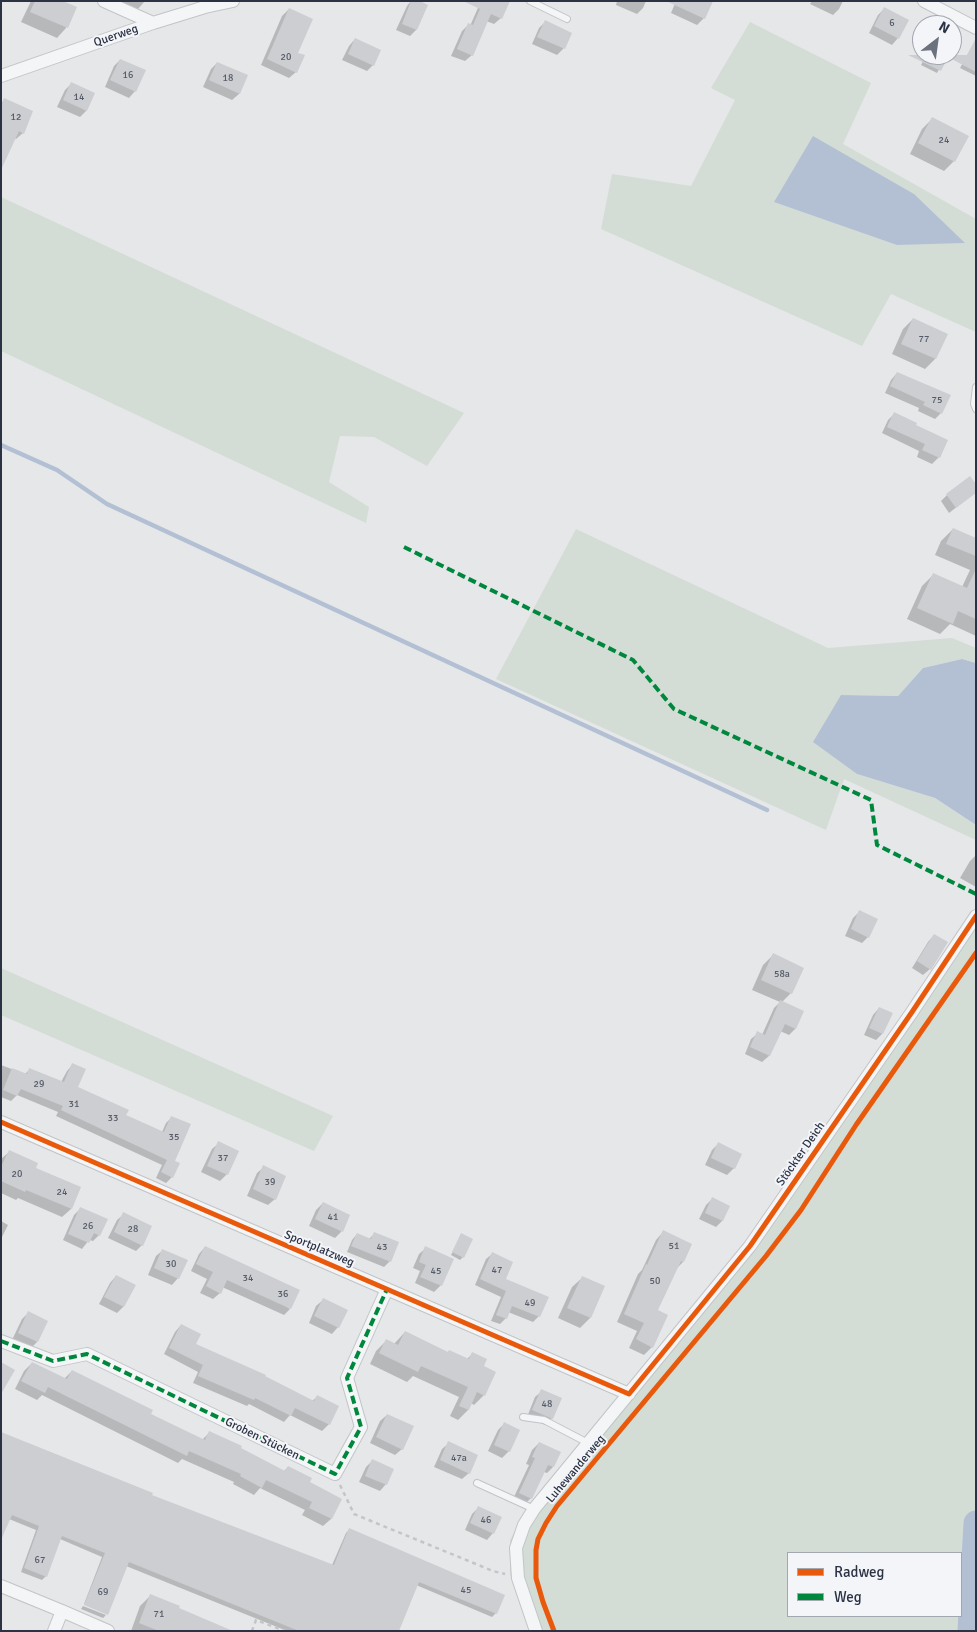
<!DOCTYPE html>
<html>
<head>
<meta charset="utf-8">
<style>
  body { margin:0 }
  #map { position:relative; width:977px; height:1632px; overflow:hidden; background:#e5e7e9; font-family:Signika,sans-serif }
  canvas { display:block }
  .frame { position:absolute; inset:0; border:2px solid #2b3244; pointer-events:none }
  .legend { position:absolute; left:787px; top:1552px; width:175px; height:65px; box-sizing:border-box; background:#f3f5f8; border:1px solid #a3a7b0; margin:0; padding:6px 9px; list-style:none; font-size:15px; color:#2b3244 }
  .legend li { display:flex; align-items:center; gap:10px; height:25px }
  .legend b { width:25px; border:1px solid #a3a7b0 }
  .north { position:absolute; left:912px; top:15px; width:50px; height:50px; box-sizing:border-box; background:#f3f5f8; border:1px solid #a3a7b0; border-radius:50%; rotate:30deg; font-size:14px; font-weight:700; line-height:20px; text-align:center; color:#2b3244 }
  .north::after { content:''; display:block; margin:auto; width:18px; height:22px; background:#6c717e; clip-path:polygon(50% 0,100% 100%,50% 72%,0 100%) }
</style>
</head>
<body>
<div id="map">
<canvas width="977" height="1632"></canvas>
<div class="frame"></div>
<ul class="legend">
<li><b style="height:6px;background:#e8590c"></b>Radweg</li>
<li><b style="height:6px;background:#00873e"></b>Weg</li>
</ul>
<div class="north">N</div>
</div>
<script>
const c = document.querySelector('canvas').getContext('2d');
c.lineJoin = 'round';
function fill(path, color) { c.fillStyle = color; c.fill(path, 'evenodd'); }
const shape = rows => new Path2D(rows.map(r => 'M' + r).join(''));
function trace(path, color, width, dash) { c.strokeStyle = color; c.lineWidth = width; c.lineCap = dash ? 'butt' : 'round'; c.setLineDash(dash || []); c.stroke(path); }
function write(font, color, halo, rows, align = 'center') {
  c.font = font + ' Signika,sans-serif'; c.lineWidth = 4; c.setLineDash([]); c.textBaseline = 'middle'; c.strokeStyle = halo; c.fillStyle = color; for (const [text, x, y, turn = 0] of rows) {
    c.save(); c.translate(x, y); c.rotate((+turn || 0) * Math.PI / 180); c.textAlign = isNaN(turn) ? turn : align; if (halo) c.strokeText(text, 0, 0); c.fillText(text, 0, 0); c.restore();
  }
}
fill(shape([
  [750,22,871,83,843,144,976,219,976,332,891,294,862,346,601,229,612,174,691,186,735,100,711,88],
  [1,197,464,413,427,466,374,437,340,436,329,482,369,507,366,523,1,351],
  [576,529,828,648,952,638,976,648,976,663,962,659,923,668,898,696,841,695,857,774,935,798,976,825,976,840,844,779,826,830,496,679],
  [976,909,976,1631,531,1631,510,1575,510,1540,524,1515,737,1254,846,1100],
  [788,1553,961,1553,961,1616,788,1616],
  [1,968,333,1116,314,1151,1,1015]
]), '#d4ddd5');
fill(shape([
  [813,136,914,194,965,243,897,245,774,202],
  [962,659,976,663,976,825,935,798,857,774,813,742,841,695,898,696,923,668]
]), '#b3c0d4');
fill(shape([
  [31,1,60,1,75,8,66,28,57,38,21,22],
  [120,1,145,1,138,9],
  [411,1,427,6,416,30,410,36,396,30,407,6],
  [481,1,501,18,494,24,486,21,472,55,465,61,451,56,462,31,468,25,470,26],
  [617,1,646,1,643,8,637,14,616,5],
  [676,1,704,18,697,25,671,13],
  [812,1,843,1,839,9,833,15,810,4],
  [885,8,898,38,892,45,869,33,878,15],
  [289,9,297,53,296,72,289,78,261,65,282,16],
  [545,22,570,33,563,49,557,55,532,44,539,28],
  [355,39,373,65,367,71,342,60,349,46],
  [970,50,976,53,976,76,960,68],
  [926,55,947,55,937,73,921,65],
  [120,60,135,91,129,98,105,87,114,66],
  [217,63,247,76,239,94,232,100,203,87,211,69],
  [71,84,94,94,86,111,80,117,57,107,65,90],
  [5,100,23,133,16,139,14,138,1,166,1,103],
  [932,119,954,161,944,171,910,154,922,129],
  [913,319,946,335,935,359,925,369,892,354,903,329],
  [897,373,941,413,935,419,918,411,919,408,885,393,891,380],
  [894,414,939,457,932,464,917,457,919,451,882,433,888,420],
  [976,492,949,513,941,501,947,495],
  [953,529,976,539,976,636,950,624,940,634,907,619,922,586,934,574,962,587,970,570,935,555,941,541],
  [976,855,976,887,960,878,970,861],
  [859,912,868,937,862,943,845,936,853,918],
  [934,935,930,969,923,975,912,968,928,942],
  [773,955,791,993,782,1002,803,1012,795,1029,789,1035,780,1031,769,1056,762,1062,745,1054,751,1039,758,1033,762,1035,774,1008,780,1002,752,990,763,965],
  [879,1008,891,1014,882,1034,876,1040,864,1035,873,1015],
  [1,1065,25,1074,30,1069,61,1082,67,1071,72,1065,76,1088,124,1116,162,1132,166,1123,172,1117,173,1161,172,1177,166,1183,156,1178,162,1165,56,1116,58,1112,17,1095,11,1101,1,1097],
  [219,1143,237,1151,227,1174,220,1181,201,1172,212,1149],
  [718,1144,734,1168,727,1175,705,1165,712,1150],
  [9,1152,34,1169,79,1188,71,1209,62,1217,18,1198,16,1200,1,1193,1,1159],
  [264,1167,275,1199,268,1205,247,1196,257,1173],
  [712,1199,729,1207,722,1221,716,1227,699,1219,706,1205],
  [323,1203,349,1215,341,1232,335,1238,309,1226,316,1210],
  [81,1208,99,1235,93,1241,89,1240,82,1249,63,1240,74,1215],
  [124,1214,142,1245,136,1251,108,1238,117,1220],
  [1,1221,8,1225,1,1239],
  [663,1232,683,1262,676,1269,656,1311,652,1347,644,1355,629,1348,637,1331,617,1322,638,1274,642,1270,656,1240],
  [357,1234,369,1239,374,1234,390,1261,384,1267,347,1252,352,1240],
  [462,1235,463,1257,460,1260,451,1255],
  [205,1247,290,1309,284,1315,222,1287,220,1293,213,1299,200,1293,207,1279,191,1271,199,1254],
  [426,1248,452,1259,441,1285,434,1292,415,1283,420,1271,413,1268,419,1254],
  [163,1250,178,1278,172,1285,148,1275,156,1256],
  [492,1254,504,1279,539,1316,533,1322,508,1312,506,1318,500,1324,491,1321,501,1297,475,1285,486,1259],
  [116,1276,134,1286,123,1307,117,1313,99,1304,110,1283],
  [582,1278,603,1287,590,1318,580,1328,558,1318,572,1287],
  [323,1300,338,1327,332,1334,309,1323,316,1306],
  [28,1313,37,1342,31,1348,12,1340,22,1319],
  [181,1325,195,1345,264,1376,312,1401,317,1397,337,1407,329,1424,322,1431,290,1415,284,1422,249,1404,247,1406,193,1383,198,1372,164,1354,175,1332],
  [405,1332,447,1353,449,1351,467,1359,472,1354,482,1367,484,1395,474,1405,471,1403,468,1410,458,1420,450,1416,459,1397,413,1376,407,1382,370,1364,376,1351,386,1341,394,1344],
  [32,1363,64,1379,72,1371,150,1414,202,1440,210,1432,283,1472,288,1467,309,1483,341,1500,331,1519,323,1526,302,1515,305,1510,260,1488,254,1495,233,1484,234,1482,182,1459,178,1463,42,1395,37,1400,15,1389,24,1371],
  [542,1391,552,1418,545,1425,527,1417,535,1397],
  [387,1415,402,1449,395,1455,370,1443,380,1421],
  [504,1424,509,1451,502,1458,488,1451,498,1430],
  [1,1434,151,1496,332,1565,346,1533,350,1529,496,1613,492,1617,416,1585,397,1631,287,1631,126,1566,107,1613,84,1604,102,1557,60,1539,46,1576,42,1580,21,1572,36,1530,9,1519,1,1539],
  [449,1443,469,1473,462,1479,434,1467,442,1449],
  [539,1443,553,1467,547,1473,544,1472,531,1498,525,1504,513,1499,529,1465,526,1464,532,1450],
  [372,1461,386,1484,380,1491,359,1482,366,1467],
  [478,1508,493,1533,487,1540,465,1530,472,1514],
  [150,1596,178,1609,230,1631,131,1631,140,1606],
  [83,1606,106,1615,103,1618,81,1609]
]), '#0003');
trace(shape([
  [1,445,57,470,107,504,767,810]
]), '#b3c0d4', 4.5);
trace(shape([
  [970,1631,976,1523]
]), '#b3c0d4', 25);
fill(shape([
  [35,1,63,1,77,7,68,28,30,12],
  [411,1,420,1,428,5,417,30,402,24],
  [463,1,510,1,502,19,491,14,473,56,457,49,468,23,473,25,480,9],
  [666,1,713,1,705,19],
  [884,7,909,20,899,39,874,26],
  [289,8,313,19,298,53,305,55,297,73,267,59],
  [545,20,572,33,565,49,537,37],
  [355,38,381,50,374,66,348,54],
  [976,38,976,72,948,57,941,71,908,55,967,55],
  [120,59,146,70,136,92,110,80],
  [217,62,248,75,240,94,209,80],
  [71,82,95,93,87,111,63,100],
  [4,98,33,111,24,134,19,131,1,170,1,106],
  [932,117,969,136,955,162,918,143],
  [913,318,948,334,936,359,901,344],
  [897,372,951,395,942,414,923,405,925,402,890,386],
  [894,412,917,423,916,425,948,440,940,458,922,450,925,444,887,427],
  [970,476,976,484,976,493,956,508,946,494],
  [953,528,976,538,976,556,946,544],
  [976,569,976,619,958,611,953,624,917,608,933,573,967,588],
  [859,910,878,919,869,938,851,929],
  [934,934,948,942,931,970,917,961],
  [773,953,804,968,792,994,761,980],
  [780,1000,804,1011,796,1029,785,1024,770,1056,750,1047,757,1031,765,1035],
  [879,1007,893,1013,883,1034,869,1028],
  [72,1063,86,1069,78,1087,129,1110,126,1115,164,1132,171,1116,191,1124,175,1161,180,1163,173,1178,161,1172,167,1160,61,1110,63,1106,21,1089,17,1096,3,1090,12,1068,27,1074,29,1068,64,1082],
  [218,1141,239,1151,228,1175,207,1166],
  [718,1142,742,1154,735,1169,711,1158],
  [9,1150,38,1163,36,1168,81,1187,72,1209,26,1190,25,1192,1,1181,1,1167],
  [263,1165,286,1176,276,1200,253,1189],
  [712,1197,730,1206,723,1221,705,1213],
  [323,1202,350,1215,343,1232,315,1219],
  [80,1207,108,1219,100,1236,94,1233,89,1243,68,1234],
  [123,1212,152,1226,143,1246,114,1232],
  [663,1230,692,1244,684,1262,681,1261,658,1310,668,1315,653,1348,636,1339,644,1323,624,1314,646,1264,647,1265],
  [374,1232,399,1242,391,1262,351,1246,357,1233,371,1239],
  [461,1233,473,1239,464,1258,452,1252],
  [205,1246,300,1290,291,1309,227,1280,221,1294,206,1286,213,1272,196,1264],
  [425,1246,454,1259,442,1286,420,1277,426,1265,419,1262],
  [162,1249,188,1260,179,1279,154,1268],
  [492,1252,513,1262,506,1279,549,1297,540,1317,512,1306,507,1319,496,1315,506,1291,480,1279],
  [116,1275,136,1285,124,1307,104,1297],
  [582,1276,605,1286,591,1318,567,1308],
  [323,1298,348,1310,339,1328,314,1316],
  [28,1311,48,1321,38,1342,18,1333],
  [181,1324,201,1334,196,1344,266,1375,265,1376,314,1401,317,1395,339,1406,330,1425,295,1408,291,1416,255,1398,254,1400,198,1376,203,1365,169,1348],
  [405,1331,448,1352,449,1350,469,1359,472,1352,487,1359,484,1366,496,1372,485,1396,477,1392,469,1410,459,1406,468,1387,421,1366,418,1372,379,1353,386,1339,398,1345],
  [1,1362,15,1370,1,1394],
  [32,1362,67,1379,72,1370,153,1410,151,1414,205,1440,209,1431,242,1446,241,1448,285,1471,288,1466,312,1478,310,1482,342,1499,332,1519,309,1508,312,1502,266,1480,262,1488,240,1476,241,1474,189,1451,187,1456,48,1387,45,1393,21,1381],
  [541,1389,562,1398,553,1419,532,1410],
  [387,1414,414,1426,403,1450,376,1437],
  [504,1422,520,1430,510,1452,494,1445],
  [1,1432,153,1493,152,1495,334,1565,349,1528,505,1595,497,1614,419,1582,399,1631,299,1631,129,1562,108,1615,84,1605,105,1553,62,1536,47,1577,24,1568,39,1526,12,1515,1,1540],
  [448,1441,478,1455,470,1474,440,1460],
  [539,1442,561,1452,554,1467,548,1465,532,1499,519,1493,535,1458,532,1457],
  [372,1459,394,1469,387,1485,365,1476],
  [478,1506,502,1517,494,1534,470,1523],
  [150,1594,180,1606,179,1608,233,1631,159,1631,139,1623]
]), '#ccced1');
const service = shape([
  [530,1,567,19],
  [976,387,974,404,976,409],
  [523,1417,544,1420,588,1443],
  [477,1483,534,1509]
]);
const minor = shape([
  [104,1,153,23],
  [924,1,976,28],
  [1,76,153,23,205,7,233,1],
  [1,1122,629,1394],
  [1,1341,53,1361,87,1354,335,1474,361,1427,347,1378,387,1289],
  [1,1586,62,1611,54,1631],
  [62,1611,108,1631],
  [536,1631,518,1578,516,1548,524,1525,534,1509,750,1246,912,1012,976,916]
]);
trace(service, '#c2c4c7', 8);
trace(minor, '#c2c4c7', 14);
trace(shape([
  [340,1485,354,1514,493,1571,505,1574],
  [252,1631,256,1620,285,1631],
  [554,1631,543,1602,536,1578,536,1550,538,1539,546,1523,557,1506,766,1256,801,1210,856,1125,976,953]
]), '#c4c5c9', 2.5, [4, 4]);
trace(service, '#f4f5f6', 6);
trace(minor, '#f4f5f6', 12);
trace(shape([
  [404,547,633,660,674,709,871,800,877,845,976,894],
  [1,1341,53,1361,87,1354,335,1474,361,1427,347,1378,387,1289]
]), '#00873e', 4, [8, 4]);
trace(shape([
  [1,1122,629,1394,750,1246,912,1012,976,916],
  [554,1631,543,1602,536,1578,536,1550,538,1539,546,1523,557,1506,766,1256,801,1210,856,1125,976,953]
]), '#e8590c', 5);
write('10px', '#555b69', null, [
  ["6",892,23],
  ["20",286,57],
  ["16",128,75],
  ["18",228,78],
  ["14",79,97],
  ["12",16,117],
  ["24",944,140],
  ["77",924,339],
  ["75",937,400],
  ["58a",782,974],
  ["29",39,1084],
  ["31",74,1104],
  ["33",113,1118],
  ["35",174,1137],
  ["37",223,1158],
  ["20",17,1174],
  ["39",270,1182],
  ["24",62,1192],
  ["41",333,1217],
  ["26",88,1226],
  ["28",133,1229],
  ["51",674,1246],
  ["43",382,1247],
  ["30",171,1264],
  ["47",497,1270],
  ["45",436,1271],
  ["34",248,1278],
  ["50",655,1281],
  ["36",283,1294],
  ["49",530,1303],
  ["48",547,1404],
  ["47a",459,1458],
  ["46",486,1520],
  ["67",40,1560],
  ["45",466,1590],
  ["69",103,1592],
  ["71",159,1614]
]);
write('12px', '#2b3244', '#f3f5f8', [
  ["Querweg",116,36,-19],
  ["Stöckter Deich",801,1154,-55],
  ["Sportplatzweg",319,1249,23],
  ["Groben Stücken",262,1439,26],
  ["Luhewanderweg",576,1469,-50]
]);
</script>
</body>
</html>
